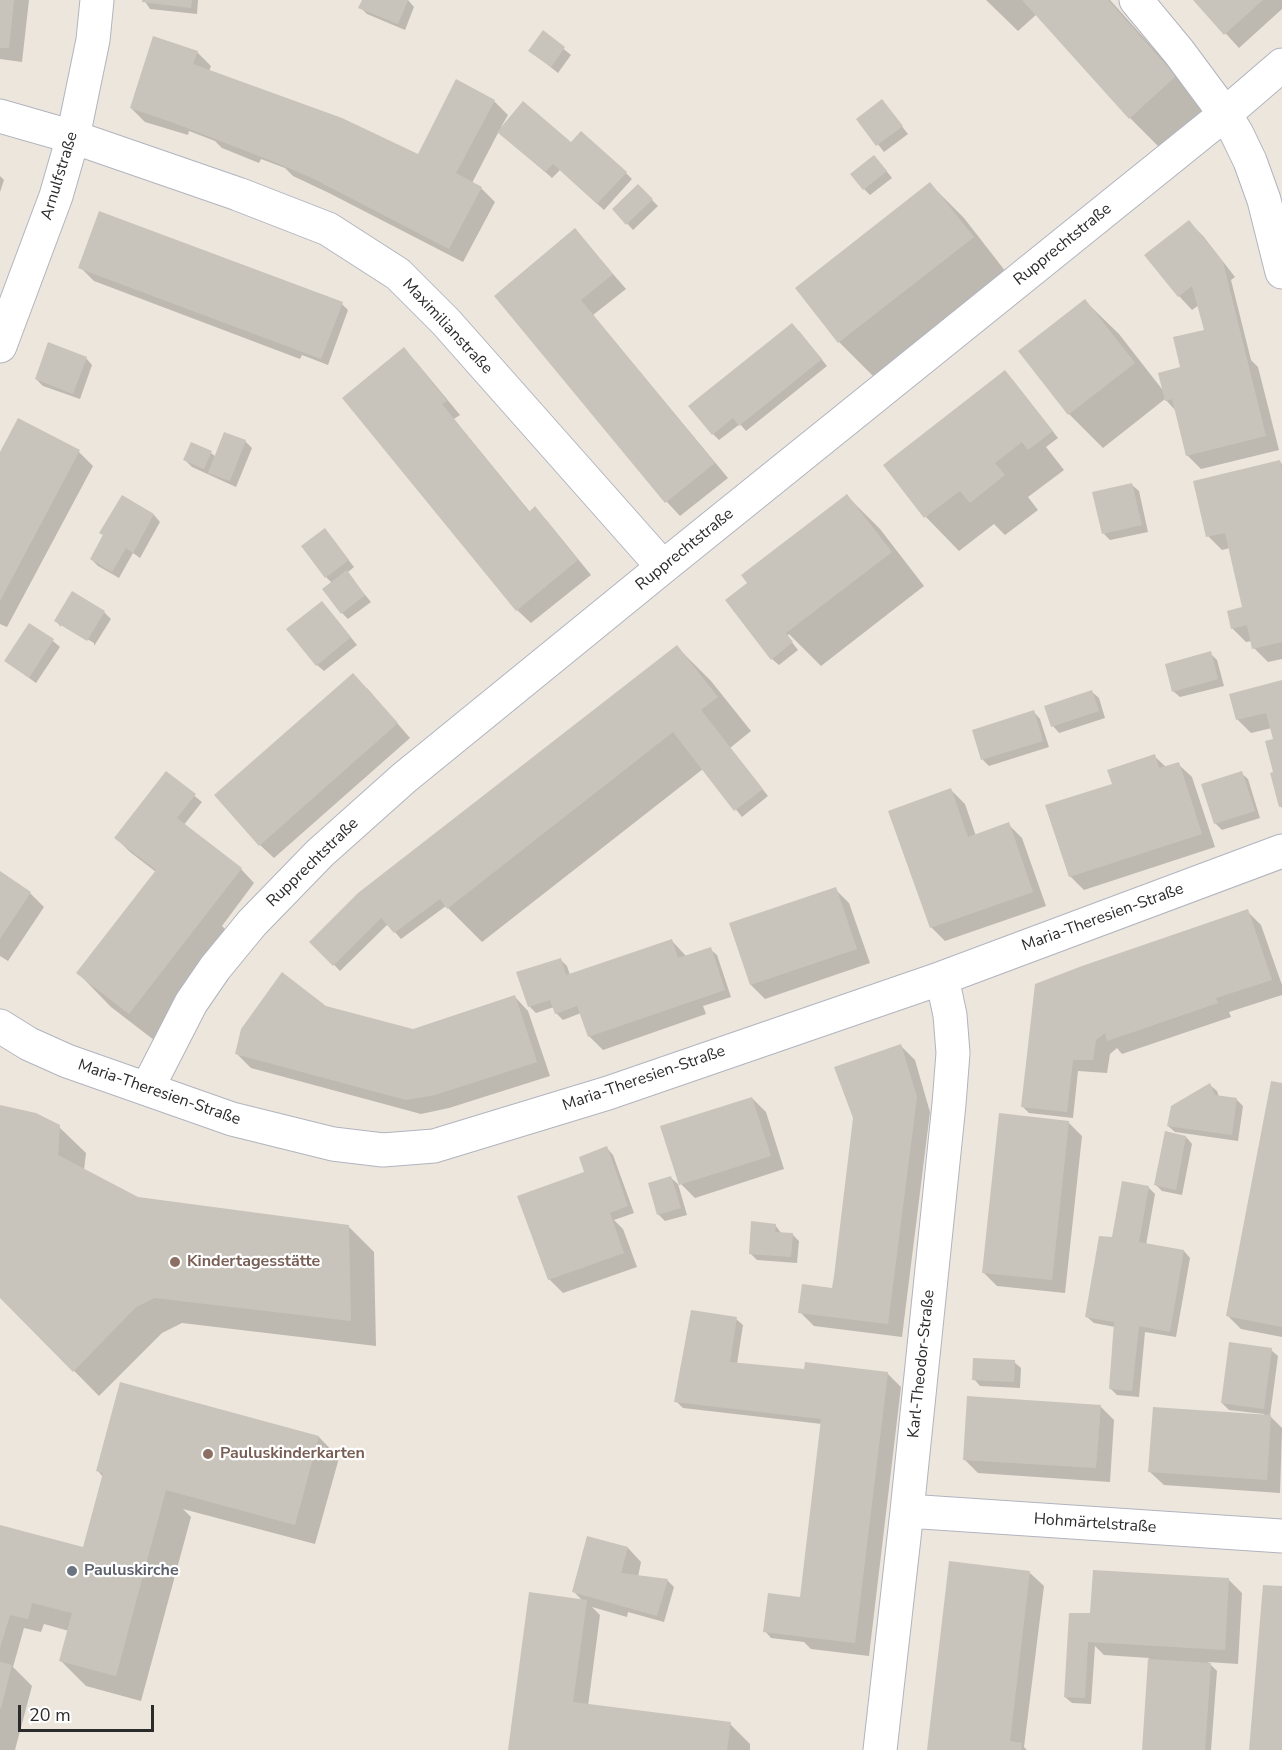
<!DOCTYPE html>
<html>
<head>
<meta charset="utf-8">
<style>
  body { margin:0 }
  #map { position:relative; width:1282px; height:1750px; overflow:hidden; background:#ede6dd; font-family:"Nunito Sans",sans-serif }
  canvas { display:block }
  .scale { position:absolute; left:18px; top:1705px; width:136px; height:27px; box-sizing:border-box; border:3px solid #2b2b2b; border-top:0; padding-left:8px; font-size:18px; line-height:21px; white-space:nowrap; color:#2b2b2b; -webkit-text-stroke:4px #fff; paint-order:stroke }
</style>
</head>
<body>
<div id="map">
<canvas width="1282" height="1750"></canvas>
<div class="scale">20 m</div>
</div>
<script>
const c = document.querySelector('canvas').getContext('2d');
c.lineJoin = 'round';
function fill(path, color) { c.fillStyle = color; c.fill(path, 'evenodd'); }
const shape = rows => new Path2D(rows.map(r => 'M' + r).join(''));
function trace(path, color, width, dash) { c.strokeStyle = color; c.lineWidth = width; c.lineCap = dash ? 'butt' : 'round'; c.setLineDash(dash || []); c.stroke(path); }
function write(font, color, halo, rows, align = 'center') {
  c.font = font + ' "Nunito Sans",sans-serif'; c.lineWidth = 4.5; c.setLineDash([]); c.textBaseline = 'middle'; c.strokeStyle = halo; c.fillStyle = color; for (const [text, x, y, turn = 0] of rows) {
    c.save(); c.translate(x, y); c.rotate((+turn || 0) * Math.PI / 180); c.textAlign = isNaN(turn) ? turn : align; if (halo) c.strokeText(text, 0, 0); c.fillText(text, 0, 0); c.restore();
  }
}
fill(shape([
  [0,0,29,0,22,62,0,59],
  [144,0,198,0,197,14,150,9],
  [363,0,408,0,414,7,405,30,367,14,360,7],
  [986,0,1110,0,1209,110,1163,151,1130,118,1037,14,1018,31],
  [1195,0,1282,0,1282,9,1239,48],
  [543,32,571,55,558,73,530,51],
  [197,52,211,66,209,71,419,156,494,101,508,115,501,127,571,144,626,173,632,179,604,210,560,170,552,178,499,131,472,183,481,188,495,202,463,262,329,193,293,176,285,168,261,159,259,163,222,148,215,141,189,131,188,135,145,122,131,108],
  [882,101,908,134,884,152,858,119],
  [881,164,892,178,870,195,864,189],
  [0,176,4,180,0,192],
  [930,184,964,218,1006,272,873,376,839,342],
  [638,186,658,206,633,230,614,209],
  [1189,222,1203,236,1235,277,1231,280,1251,360,1258,367,1279,450,1201,469,1187,455,1176,411,1165,399,1103,448,1069,414,1085,301,1119,334,1165,393,1206,331,1199,305,1192,310,1179,296],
  [575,230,626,289,593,315,728,478,680,516,667,502,496,296],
  [80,267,342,304,348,310,328,365,302,355,300,359,94,281],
  [799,331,827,366,746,431,740,424,719,440,713,434],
  [403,349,417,363,460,415,454,419,530,512,535,508,548,522,591,575,531,623,517,610],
  [86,358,92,365,80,399,43,386,36,379],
  [1012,379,1058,438,1046,447,1064,470,1028,497,1038,510,1005,535,994,524,959,551,926,517],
  [19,420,79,452,93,466,7,627,0,624,0,455],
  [245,441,252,448,236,487,192,467,185,460,211,453,216,457],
  [1280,462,1282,464,1282,659,1268,662,1254,648,1252,641,1246,642,1232,628,1244,608,1230,548,1222,550,1208,536],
  [1132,485,1139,491,1148,532,1110,540,1104,534],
  [847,496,880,529,924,586,821,666,789,634,787,636,798,650,779,665,772,659,749,583],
  [122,497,154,515,160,522,140,558,133,553,119,578,98,566,91,559],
  [331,537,354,567,347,573,371,602,348,619,342,613,332,583,326,577],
  [328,609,357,645,324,671,317,665],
  [104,612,111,619,94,646,94,643,61,624,61,627,56,621],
  [53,641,60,647,36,683,6,661],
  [677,647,711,681,751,731,730,748,768,796,742,817,703,769,482,942,446,906,401,939,388,924,340,971,312,942],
  [1210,653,1217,660,1224,686,1180,697,1173,691],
  [1282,682,1282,808,1280,806,1275,772,1275,740,1272,728,1251,733,1237,719],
  [367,688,410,738,274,858,260,845],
  [1092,692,1099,698,1105,718,1059,733,1053,726],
  [1034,712,1040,719,1049,747,989,766,983,760,974,731],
  [1154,756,1166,767,1178,764,1192,777,1215,847,1084,890,1070,876],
  [166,773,202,802,183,826,241,869,254,883,222,926,242,946,163,1047,111,1007,78,973,156,872,130,852,116,838],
  [1241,773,1248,779,1260,818,1222,830,1215,823],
  [951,790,965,804,976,836,1008,824,1022,838,1046,906,945,941,931,927],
  [0,873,30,893,44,907,8,961,0,956],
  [835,889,849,903,870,963,765,999,751,985,731,924],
  [1247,911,1261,925,1282,985,1282,995,1229,1012,1231,1017,1122,1054,1117,1048,1110,1054,1107,1073,1078,1071,1073,1118,1029,1113,1023,1107,1082,967],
  [672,941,686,956,710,949,717,955,731,997,703,1006,706,1014,603,1050,589,1036,581,1013,563,1020,556,1013,554,1007,536,1013,530,1007,518,973,560,959,567,966,570,975],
  [515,997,528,1011,550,1076,449,1108,421,1114,251,1068,237,1054,326,1007,413,1030],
  [901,1046,915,1060,930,1112,902,1337,814,1326,800,1312,833,1289],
  [1282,1084,1282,1337,1241,1329,1227,1315],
  [1210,1085,1217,1091,1219,1097,1237,1100,1243,1106,1238,1141,1175,1132,1168,1126],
  [752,1098,766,1112,784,1169,695,1198,681,1184],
  [0,1106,59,1127,86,1153,84,1170,138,1199,348,1226,374,1252,376,1346,182,1323,162,1333,99,1396,0,1296],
  [1068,1122,1082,1136,1065,1293,997,1286,983,1272],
  [1186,1137,1192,1144,1182,1195,1162,1191,1155,1184],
  [607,1148,613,1155,634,1213,614,1220,623,1229,637,1267,563,1293,549,1279,586,1173],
  [671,1178,678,1184,687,1215,665,1221,658,1214],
  [1148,1187,1155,1194,1146,1245,1184,1251,1190,1258,1176,1337,1145,1332,1139,1397,1117,1395,1110,1388,1115,1327,1094,1323,1087,1317,1113,1239],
  [775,1225,782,1234,793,1235,799,1241,797,1263,757,1260,750,1253],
  [736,1319,743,1325,737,1364,805,1371,887,1373,901,1387,869,1656,811,1649,804,1642,771,1638,765,1631,801,1600,822,1424,683,1408,676,1401],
  [1271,1350,1278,1356,1270,1416,1282,1428,1280,1493,1164,1485,1150,1472,1264,1416,1264,1414,1229,1410,1222,1403],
  [1014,1362,1021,1368,1020,1388,980,1386,974,1379],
  [1100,1406,1114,1420,1110,1482,978,1473,964,1459],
  [319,1437,339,1458,315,1544,183,1509,191,1517,141,1701,86,1686,61,1661,69,1631,44,1624,41,1632,24,1628,13,1667,32,1686,15,1750,0,1750,0,1527,84,1549,103,1477,98,1471],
  [628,1548,641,1562,638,1577,668,1581,674,1587,664,1622,628,1612,627,1617,592,1607,600,1615,588,1706,730,1724,750,1744,750,1750,510,1750,583,1601,574,1592],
  [1030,1573,1044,1586,1024,1747,1027,1750,929,1750],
  [1228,1579,1242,1593,1238,1664,1208,1662,1217,1671,1211,1750,1143,1750,1149,1658,1104,1655,1095,1646,1091,1704,1072,1703,1065,1697,1092,1615]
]), '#0003');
fill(shape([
  [0,0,14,0,9,48,0,48],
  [142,0,192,0,191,8,142,2],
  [362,0,408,0,398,24,358,8],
  [1022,0,1108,0,1176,76,1129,119],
  [1193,0,1263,0,1224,35],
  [543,30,565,47,551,67,528,51],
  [153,36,198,51,193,64,342,118,418,154,456,79,495,100,456,173,482,187,449,249,314,179,277,163,174,123,130,108],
  [882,99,903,126,876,146,856,119],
  [523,101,571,142,581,131,627,172,597,204,553,164,545,172,497,132],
  [874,155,887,171,863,190,850,174],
  [930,182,974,237,838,343,795,288],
  [638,184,653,199,626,225,612,209],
  [99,211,343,302,321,359,78,268],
  [1189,220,1223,262,1266,436,1186,456,1172,399,1165,401,1158,373,1180,367,1173,337,1204,330,1192,286,1178,297,1144,255],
  [575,228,613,274,581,300,715,463,665,503,494,296],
  [1085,299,1135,363,1068,415,1018,351],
  [792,323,822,359,739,426,733,418,712,435,688,406],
  [48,342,87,357,73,394,35,379],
  [404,347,447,401,442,404,529,512,535,506,578,560,516,611,342,398],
  [1005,370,1053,431,1028,450,1022,442,995,463,1005,475,970,503,960,491,924,518,883,465],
  [18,418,80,450,0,601,0,452],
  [224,432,246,440,230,481,208,473],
  [191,442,212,451,204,469,183,460],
  [1280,460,1282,469,1282,642,1252,649,1247,625,1231,629,1227,611,1242,607,1225,533,1206,537,1193,481],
  [1132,483,1142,525,1102,534,1092,492],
  [847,494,892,552,786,633,793,642,771,660,725,600,747,583,741,575],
  [122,495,154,514,133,553,126,548,112,572,90,559,103,535,99,533],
  [325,528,349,560,325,578,301,546],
  [347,570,365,595,341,614,322,589],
  [72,591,105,611,87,641,54,621],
  [322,601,351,637,316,666,286,629],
  [29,623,54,639,29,678,4,661],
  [677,645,718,697,701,710,763,789,734,811,673,732,447,909,440,899,394,933,381,918,333,966,309,942,358,893],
  [1211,651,1218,679,1172,692,1165,664],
  [353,673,398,723,259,846,214,795],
  [1282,680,1282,806,1279,807,1270,773,1273,772,1265,741,1273,739,1266,713,1236,720,1229,694],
  [1092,690,1099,711,1051,727,1044,706],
  [1034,710,1043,741,981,760,972,730],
  [1155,754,1159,768,1179,762,1202,834,1069,877,1045,805,1112,784,1107,770],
  [166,771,196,794,177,818,242,868,129,1014,76,973,156,870,114,838],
  [1242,771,1255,811,1214,824,1201,784],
  [951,788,968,837,1009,822,1033,892,930,928,888,811],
  [0,871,31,892,0,939],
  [836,887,857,949,750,985,729,923],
  [1248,909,1272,980,1216,998,1218,1003,1107,1041,1105,1033,1096,1040,1093,1060,1073,1060,1067,1112,1021,1107,1035,984,1082,966],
  [672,939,678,958,711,947,725,990,588,1037,577,1006,555,1014,550,1000,528,1007,516,972,561,958,566,975],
  [282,972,326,1006,413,1029,515,995,537,1062,435,1095,406,1100,235,1054,241,1029],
  [901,1044,917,1097,888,1324,798,1313,802,1284,832,1288,834,1276,853,1118,834,1067],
  [1271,1081,1282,1083,1282,1327,1226,1316],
  [1210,1083,1215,1095,1237,1098,1232,1135,1167,1126,1171,1106],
  [752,1097,771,1156,679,1185,660,1126],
  [0,1105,36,1113,60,1125,58,1155,138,1197,349,1225,351,1321,155,1298,136,1307,73,1372,0,1298],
  [999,1113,1069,1121,1052,1280,982,1273],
  [1165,1131,1186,1136,1176,1190,1154,1185],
  [607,1146,628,1206,610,1213,624,1253,548,1280,517,1196,584,1172,579,1157],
  [671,1176,681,1208,657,1215,648,1183],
  [1122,1181,1149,1186,1139,1242,1184,1250,1170,1332,1139,1326,1132,1391,1109,1389,1114,1322,1085,1317,1099,1236,1112,1237],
  [751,1221,776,1224,775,1232,793,1233,791,1257,749,1254],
  [691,1310,737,1317,730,1362,804,1369,805,1362,888,1372,855,1643,763,1632,768,1593,800,1597,821,1419,674,1402],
  [1229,1342,1272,1348,1264,1409,1221,1403],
  [973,1358,1015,1360,1014,1382,972,1380],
  [120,1382,319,1436,295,1525,166,1490,116,1676,59,1661,72,1613,32,1603,28,1619,10,1615,0,1648,0,1525,83,1547,103,1473,96,1471],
  [967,1396,1101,1405,1096,1468,963,1460],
  [1153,1407,1271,1415,1267,1480,1148,1472],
  [587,1536,628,1547,621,1573,668,1579,657,1616,572,1592],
  [949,1561,1030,1571,1010,1741,1022,1743,1021,1750,927,1750],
  [1093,1570,1229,1578,1225,1650,1088,1642,1085,1698,1064,1697,1069,1613,1090,1613],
  [1263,1585,1282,1586,1282,1750,1249,1750],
  [529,1592,587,1600,573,1702,731,1722,727,1750,508,1750],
  [1148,1659,1211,1663,1205,1750,1142,1750],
  [0,1662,12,1665,1,1708,0,1708]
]), '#c9c4bb');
const minor = shape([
  [1136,0,1179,52,1225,114,1237,134,1250,161,1264,200,1282,272],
  [0,116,73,137,238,194,328,229,398,274,446,322,663,567],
  [0,1026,29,1044,67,1061,232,1119,333,1144,383,1150,434,1146,608,1093,942,978,1282,851],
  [147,1089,191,1003,215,968,252,923,320,853,404,778,663,567,1225,114,1282,65],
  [907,1511,1282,1536],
  [880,1750,907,1511,949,1104,953,1053,950,1015,942,978]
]);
const tertiary = shape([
  [0,346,56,196,73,137,93,40,97,0]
]);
trace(minor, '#b1b4bf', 35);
trace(tertiary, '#b1b4bf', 35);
trace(minor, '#fff', 33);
trace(tertiary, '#fff', 33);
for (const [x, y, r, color] of [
  [175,1262,6,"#8d6e63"],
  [208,1454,6,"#8d6e63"],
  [72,1571,6,"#6b7280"]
]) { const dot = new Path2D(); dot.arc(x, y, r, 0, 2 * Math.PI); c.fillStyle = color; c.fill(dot); trace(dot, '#fff', 2); }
write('16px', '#2b2b2b', '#fff', [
  ["Arnulfstraße",60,176,-73],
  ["Rupprechtstraße",1063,245,-39],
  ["Maximilianstraße",447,327,47],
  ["Rupprechtstraße",685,550,-39],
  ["Rupprechtstraße",313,863,-44],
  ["Maria-Theresien-Straße",1103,918,-20],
  ["Maria-Theresien-Straße",644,1079,-19],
  ["Maria-Theresien-Straße",159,1093,19],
  ["Karl-Theodor-Straße",922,1364,-84],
  ["Hohmärtelstraße",1095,1524,4]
]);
write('bold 16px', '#785e54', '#fff', [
  ["Kindertagesstätte",187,1262],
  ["Pauluskinderkarten",220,1454]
], 'left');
write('bold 16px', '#5b616d', '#fff', [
  ["Pauluskirche",84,1571]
], 'left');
</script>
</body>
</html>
